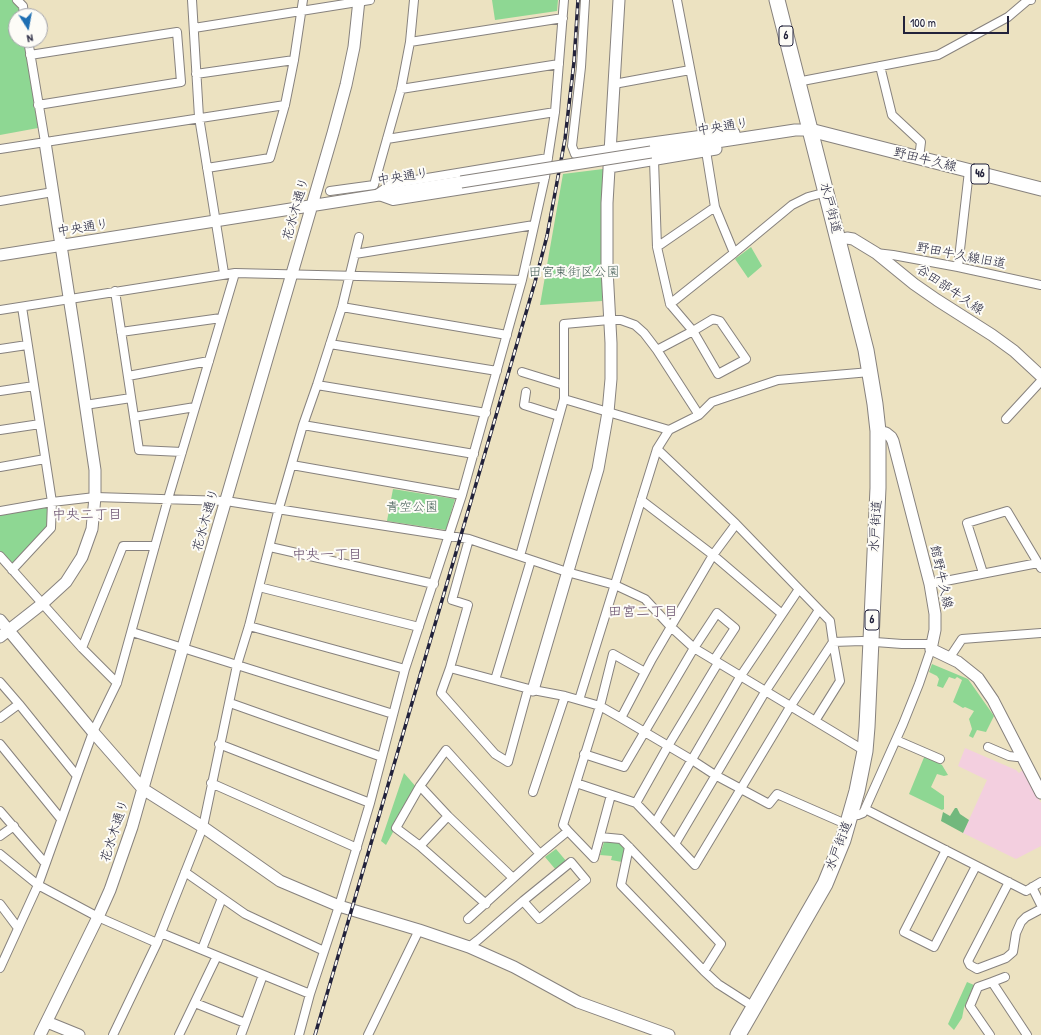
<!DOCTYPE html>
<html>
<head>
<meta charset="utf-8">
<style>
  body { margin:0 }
  #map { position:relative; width:1041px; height:1035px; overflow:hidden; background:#ece2c1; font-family:"Patrick Hand",sans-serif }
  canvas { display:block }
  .north { position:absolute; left:8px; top:8px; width:40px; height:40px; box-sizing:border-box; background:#fdfcf7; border:1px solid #a5a5ac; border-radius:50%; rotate:169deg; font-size:11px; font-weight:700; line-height:16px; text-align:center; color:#22223b }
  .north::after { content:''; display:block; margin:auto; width:14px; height:18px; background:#1f6fb2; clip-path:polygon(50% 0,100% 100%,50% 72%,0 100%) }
  .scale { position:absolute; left:903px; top:16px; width:106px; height:18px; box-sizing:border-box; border:2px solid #22223b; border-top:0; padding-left:5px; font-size:12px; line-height:14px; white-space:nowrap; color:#22223b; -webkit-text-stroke:3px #fdfcf7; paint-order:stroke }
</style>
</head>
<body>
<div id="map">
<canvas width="1041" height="1035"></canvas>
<div class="north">N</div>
<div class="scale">100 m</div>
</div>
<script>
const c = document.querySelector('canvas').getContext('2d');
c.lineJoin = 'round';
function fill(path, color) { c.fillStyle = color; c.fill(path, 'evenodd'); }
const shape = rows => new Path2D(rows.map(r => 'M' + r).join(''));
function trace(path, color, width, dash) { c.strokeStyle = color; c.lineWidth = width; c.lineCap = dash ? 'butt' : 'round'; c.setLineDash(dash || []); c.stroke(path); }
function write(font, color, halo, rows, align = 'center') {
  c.font = font + ' "Patrick Hand","Klee One",sans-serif'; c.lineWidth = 4; c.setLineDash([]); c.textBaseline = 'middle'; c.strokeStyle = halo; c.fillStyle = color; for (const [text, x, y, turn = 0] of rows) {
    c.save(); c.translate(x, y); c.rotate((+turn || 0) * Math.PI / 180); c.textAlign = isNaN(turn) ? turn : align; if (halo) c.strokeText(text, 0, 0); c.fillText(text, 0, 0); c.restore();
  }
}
fill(shape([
  [965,748,1016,770,1019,773,1023,770,1041,803,1041,846,1016,859,963,833,987,780,958,766]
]), '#f3cfdf');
fill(shape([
  [0,0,12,0,19,7,20,16,16,16,16,40,24,40,38,128,0,135],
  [492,0,558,0,557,11,495,20],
  [603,169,602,301,540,305,563,174],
  [751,247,762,266,748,278,735,259],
  [393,489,455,499,446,530,387,521],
  [52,502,51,528,12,570,0,556,0,511],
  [932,664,968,679,994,716,986,732,977,730,973,738,969,736,972,729,969,719,974,711,965,707,963,708,953,702,962,680,957,677,955,679,949,677,943,688,937,686,939,679,937,676,929,672],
  [925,755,942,765,948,775,944,776,937,774,931,787,944,796,944,809,942,810,909,794],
  [404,773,417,788,386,845,381,841],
  [606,841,622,843,628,848,622,862,611,860,612,856,600,855,604,842],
  [556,849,567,862,556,870,545,857],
  [967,982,974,985,964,1008,962,1018,954,1030,948,1024]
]), '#8ed793');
fill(shape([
  [955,808,957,808,960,814,969,820,963,833,941,821,943,812,950,816]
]), '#72b87d');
const street = shape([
  [17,0,23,6,24,16],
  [192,0,199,117,224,273],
  [585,0,581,67,572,146,575,154,609,149],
  [677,0,703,136],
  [194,28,370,0],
  [28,40,45,142],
  [410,42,563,18],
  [30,55,177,32,181,82,38,105],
  [880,66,892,115,921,142,919,158],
  [196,74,294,60],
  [797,82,938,55,1008,17,1028,0,1031,0],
  [614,84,690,70],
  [401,89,559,64],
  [387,139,555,112],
  [0,149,285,105],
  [654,160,657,247,670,304],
  [207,168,270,158,285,105,294,60,303,0],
  [330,191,374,185,401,89,410,42,414,0],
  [377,194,391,184,548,158],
  [379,196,393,201,545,177],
  [0,201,53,192],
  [657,247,715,207],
  [734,253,792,205,808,197,827,192],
  [876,253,893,255,958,267,1041,285],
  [355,254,534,225],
  [958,267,969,171],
  [115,291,139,450,182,452],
  [342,307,507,335],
  [0,310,235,273,522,280],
  [121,332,221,318],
  [330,344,497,371],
  [0,349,27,345],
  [657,350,693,331,713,319,720,321,746,359,718,374,693,331,670,304,734,253,715,207,706,151],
  [522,372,564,385],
  [128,376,209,361],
  [317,385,486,413],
  [0,391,34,386],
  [526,392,524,405,559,416],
  [564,399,669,430],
  [85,405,131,398],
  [699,415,712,402,778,380,870,372],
  [134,417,195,407],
  [1006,419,1041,381],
  [303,425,474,454],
  [0,430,40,424],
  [292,465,462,495],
  [0,467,45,459],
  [641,500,713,555,782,614],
  [0,511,52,502,95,497,226,501,469,539,567,572,615,585,645,599,671,627,694,648,865,751],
  [270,547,434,584],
  [0,556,82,648,117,683],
  [520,556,564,399,564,324,609,320,621,320,635,325,644,333,657,350,699,415,669,430,657,449,579,700],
  [531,560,495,680,533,690,565,696,600,706,621,718,652,659,713,555,736,524],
  [12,570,51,528,52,502,22,307],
  [983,573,967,523,1007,511,1041,568],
  [930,584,1038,563],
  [259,587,419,627],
  [249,626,405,669],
  [132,632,393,714],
  [82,648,123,546,155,546],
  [950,657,962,639,1041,633],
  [450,668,468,605,452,600,469,539],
  [495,680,450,668,441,693,495,754,508,762,528,689],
  [0,682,19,704],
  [230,703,382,757],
  [0,718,19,704,77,776,93,732,117,683,168,499,235,273],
  [621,718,692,760,715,775,769,804,777,794,848,825],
  [815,721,840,681,833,642,862,641,902,644,932,644],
  [896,740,940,759],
  [0,744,61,819],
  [219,744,370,803],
  [988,747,1009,756,1017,757,1022,755],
  [584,754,624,767,694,648,717,613,735,628,714,660],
  [211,783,357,848],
  [576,783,636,803,695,865,790,707,833,642,830,621,736,524,657,449],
  [420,786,448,816,513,878],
  [533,792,565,696],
  [636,803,668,746,718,663],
  [865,809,1026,891,1041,882],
  [0,811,45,863],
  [851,816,858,815,863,813,865,809,903,724,919,684,931,649],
  [655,823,740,677,799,589],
  [568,831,594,858,611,795],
  [0,836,14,826],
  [600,837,621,839,629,847],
  [675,844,765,692,819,610],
  [420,846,448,816],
  [629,847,721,944,704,971,621,885,629,847],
  [946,850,904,932,934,947,976,866],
  [0,854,38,885,98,917,157,943],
  [185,872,245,914,324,951],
  [1009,882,968,961,970,965,977,969,1006,958,1013,952,1016,933,1021,922,1026,917,1041,909],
  [1032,887,1041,905],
  [0,904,18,928],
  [486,904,420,846,396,828,420,786,446,750,540,854],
  [468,919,540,854,568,831,563,825,600,706,613,654,645,672],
  [161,933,310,994],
  [469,947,478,940,523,901,571,862,586,880,539,919,523,901],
  [202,949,222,898],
  [0,968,38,885,77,776],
  [704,971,718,984,754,1007],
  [992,982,1005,977],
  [195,1003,245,1023],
  [113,1035,157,943,203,827,237,665,249,626,279,508,303,425,317,385,342,307,359,237],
  [179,1035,217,956],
  [241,1035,263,975],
  [299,1035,310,994,339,906,370,803,405,669,462,495,522,280,545,177,555,112,564,0],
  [368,1035,419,930],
  [990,1035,970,1006,978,987,992,982,1027,1035]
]);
const secondary = shape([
  [609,149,703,136,734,133],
  [651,152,795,130,810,130],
  [609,167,716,149],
  [839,240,847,238,853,239,876,253,914,284,937,300,992,335,1014,351,1041,376],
  [0,255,461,182],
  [878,431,886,433,891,437,893,441,930,584,935,614,935,630,931,649,958,662,978,678,993,700,1041,793],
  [0,620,93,732,143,789,203,827,280,881,339,906,419,930,469,947,514,967,578,1002,669,1035],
  [0,637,42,604,66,582,82,557,92,529,95,497,95,470,78,355,45,142],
  [533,690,598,469,608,412,611,379,611,343,607,269,607,203,619,0],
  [47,1022,79,1035],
  [40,1035,98,917,110,890,132,827,183,647,333,133,346,85,354,47,359,0]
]);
const primary = shape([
  [810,130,1041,189]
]);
const highway = shape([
  [738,1035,825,884,843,840,857,791,865,751,867,727,878,488,878,431,875,404,866,350,777,0]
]);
trace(street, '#87827e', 10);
trace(secondary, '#87827e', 13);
trace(primary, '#87827e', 15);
trace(highway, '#87827e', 17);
trace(street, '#fff', 8);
trace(secondary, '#fff', 11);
trace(primary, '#fff', 13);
trace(highway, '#fff', 15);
const rail = shape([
  [315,1035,535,282,547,236,565,139,574,62,578,0]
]);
trace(rail, '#22223b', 3.5);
trace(rail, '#fdfcf7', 2, [6]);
const secondaryBridge = shape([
  [461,182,651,152]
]);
trace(secondaryBridge, '#87827e', 13, []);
trace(secondaryBridge, '#fff', 11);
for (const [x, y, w] of [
  [786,36,14],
  [980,174,18],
  [872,620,14]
]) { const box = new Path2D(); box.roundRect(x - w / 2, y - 10, w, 20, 3); c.fillStyle = '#fdfcf7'; c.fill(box); trace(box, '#22223b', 1); }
write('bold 12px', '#22223b', null, [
  ["6",786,36],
  ["46",980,174],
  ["6",872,620]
]);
write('13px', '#22223b', '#fdfcf7', [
  ["中央通り",723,127,-9],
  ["野田牛久線",925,160,14],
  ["中央通り",403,177,-9],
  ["水戸街道",830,208,76],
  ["花水木通り",296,209,-74],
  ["中央通り",83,228,-9],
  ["野田牛久線旧道",961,256,11],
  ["谷田部牛久線",950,290,34],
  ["花水木通り",206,520,-74],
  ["水戸街道",876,526,-87],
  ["館野牛久線",941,577,78],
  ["花水木通り",115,831,-72],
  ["水戸街道",839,846,-69]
]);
write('13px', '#48615a', '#fdfcf7', [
  ["田宮東街区公園",574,273],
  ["青空公園",412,508]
]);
write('14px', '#654c6b', '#fdfcf7', [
  ["中央二丁目",87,515],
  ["中央一丁目",327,555],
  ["田宮二丁目",643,612]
]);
</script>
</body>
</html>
